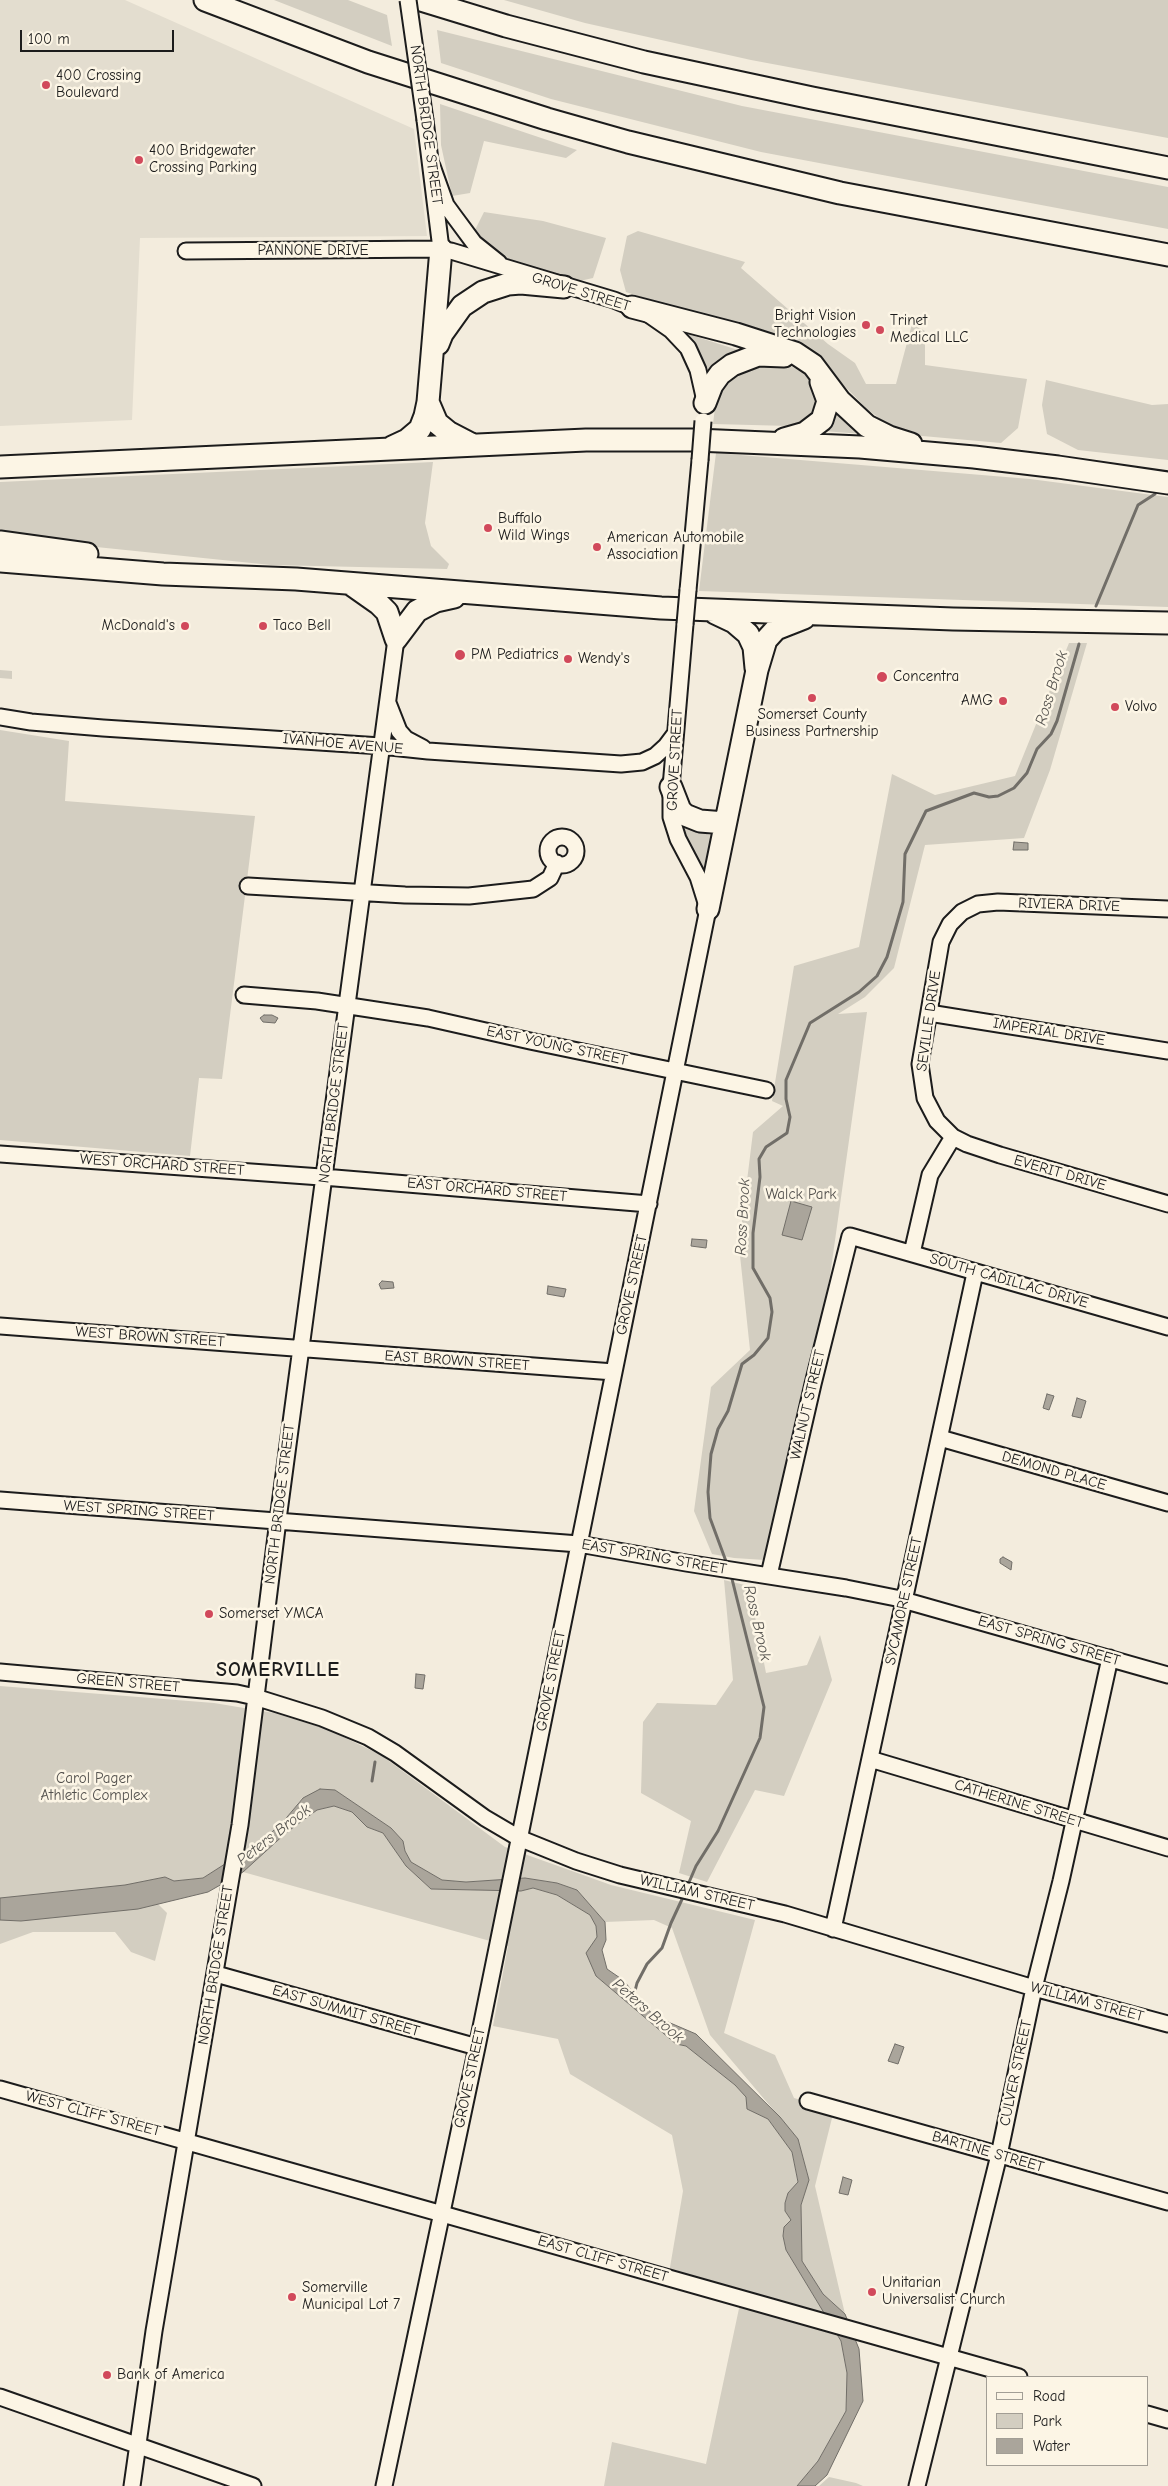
<!DOCTYPE html>
<html>
<head>
<meta charset="utf-8">
<style>
  body { margin:0 }
  #map { position:relative; width:1168px; height:2486px; overflow:hidden; background:#f3ecdd; font-family:"Comic Neue",sans-serif }
  canvas { display:block }
  .legend { position:absolute; left:986px; top:2376px; width:162px; height:90px; box-sizing:border-box; background:#fcf5e5; border:1px solid #a29e95; margin:0; padding:6px 9px; list-style:none; font-size:15px; color:#1c1c1c }
  .legend li { display:flex; align-items:center; gap:10px; height:25px }
  .legend b { width:25px; border:1px solid #a29e95 }
  .scale { position:absolute; left:20px; top:30px; width:154px; height:22px; box-sizing:border-box; border:2px solid #1c1c1c; border-top:0; padding-left:6px; font-size:15px; line-height:18px; white-space:nowrap; color:#1c1c1c; -webkit-text-stroke:4px #fcf5e5; paint-order:stroke }
</style>
</head>
<body>
<div id="map">
<canvas width="1168" height="2486"></canvas>
<ul class="legend">
<li><b style="height:6px;background:#fcf5e5"></b>Road</li>
<li><b style="height:14px;background:#d3cec1"></b>Park</li>
<li><b style="height:14px;background:#aaa59b"></b>Water</li>
</ul>
<div class="scale">100 m</div>
</div>
<script>
const c = document.querySelector('canvas').getContext('2d');
c.lineJoin = 'round';
function fill(path, color) { c.fillStyle = color; c.fill(path, 'evenodd'); }
const shape = rows => new Path2D(rows.map(r => 'M' + r).join(''));
function trace(path, color, width, dash) { c.strokeStyle = color; c.lineWidth = width; c.lineCap = dash ? 'butt' : 'round'; c.setLineDash(dash || []); c.stroke(path); }
function write(font, color, halo, rows, align = 'center') {
  c.font = font + ' "Comic Neue",sans-serif'; c.lineWidth = 5; c.setLineDash([]); c.textBaseline = 'middle'; c.strokeStyle = halo; c.fillStyle = color; for (const [text, x, y, turn = 0] of rows) {
    c.save(); c.translate(x, y); c.rotate((+turn || 0) * Math.PI / 180); c.textAlign = isNaN(turn) ? turn : align; if (halo) c.strokeText(text, 0, 0); c.fillText(text, 0, 0); c.restore();
  }
}
fill(shape([
  [0,0,125,0,414,129,427,236,140,238,132,420,0,426]
]), '#e3ddcf');
fill(shape([
  [274,0,348,0,387,15,392,46],
  [504,0,1168,0,1168,138,751,60,585,23],
  [437,30,742,106,1168,187,1168,229,761,152,551,99,441,63],
  [440,104,577,150,566,158,484,141,470,193,452,196,441,145],
  [484,212,543,221,606,238,593,278,575,282,497,255,474,232],
  [638,231,745,262,741,268,828,344,855,363,866,384,896,384,912,324,925,331,925,365,1027,379,1018,428,1001,443,900,434,867,409,810,351,626,292,620,270,627,236],
  [688,334,738,350,709,370],
  [780,361,811,376,822,396,814,418,790,426,713,424,717,391,734,369],
  [1046,380,1152,405,1168,404,1168,460,1078,450,1047,434,1042,405],
  [836,405,863,434,823,431],
  [716,453,1030,479,1168,497,1168,607,699,591],
  [433,462,425,523,431,546,449,564,447,569,271,565,77,545,0,532,0,482],
  [1069,643,1087,643,1050,770,1024,838,925,845,894,968,865,997,838,1014,867,1012,830,1276,812,1360,765,1560,734,1558,712,1554,694,1511,711,1387,750,1350,739,1246,753,1132,783,1106,772,1101,794,966,859,947,892,774,935,795,1015,776],
  [0,670,12,671,12,679,0,678],
  [0,730,69,741,65,801,255,816,222,1079,199,1078,190,1156,0,1140],
  [679,821,691,829,713,836,705,875,687,842],
  [724,1580,749,1586,766,1673,807,1665,820,1635,832,1680,784,1796,755,1790,707,1882,679,1873,691,1821,641,1793,643,1722,657,1703,716,1705,733,1680],
  [0,1686,214,1703,274,1713,327,1729,381,1755,505,1847,611,1885,755,1920,724,2033,775,2055,794,2098,834,2110,815,2186,845,2314,823,2294,802,2261,801,2205,809,2180,798,2139,710,2035,672,1928,654,1920,605,1922,577,1890,557,1883,525,1878,466,1882,442,1880,411,1862,405,1851,403,1841,391,1828,335,1790,302,1798,282,1823,264,1839,203,1878,174,1881,165,1877,137,1883,167,1913,155,1961,131,1952,115,1932,33,1932,0,1944],
  [334,1806,352,1812,367,1827,383,1833,406,1866,431,1889,521,1891,533,1888,557,1895,590,1915,596,1926,597,1937,596,1976,676,2044,686,2046,735,2085,746,2097,747,2109,768,2119,792,2152,798,2182,788,2193,785,2203,785,2211,791,2220,784,2227,783,2236,786,2250,841,2341,847,2373,846,2411,818,2461,797,2486,604,2486,612,2442,706,2464,741,2299,668,2279,683,2191,672,2135,570,2074,558,2039,493,2026,508,1946,243,1872,287,1832,317,1810],
  [829,2477,856,2483,863,2486,819,2486]
]), '#d3cec1');
const water = shape([
  [1014,842,1028,843,1028,850,1013,850,1014,842],
  [264,1015,272,1015,278,1018,275,1023,263,1022,260,1018,264,1015],
  [791,1201,812,1207,802,1240,782,1235,791,1201],
  [692,1239,707,1240,706,1248,691,1246,692,1239],
  [382,1281,393,1282,394,1288,381,1289,379,1284,382,1281],
  [548,1286,566,1289,564,1297,547,1294,548,1286],
  [1047,1394,1054,1396,1049,1410,1043,1408,1047,1394],
  [1077,1398,1086,1401,1081,1418,1072,1416,1077,1398],
  [1003,1557,1012,1562,1011,1570,1000,1563,1000,1559,1003,1557],
  [416,1674,425,1675,423,1689,415,1688,416,1674],
  [320,1789,335,1790,391,1828,403,1841,405,1851,411,1862,442,1880,466,1882,525,1878,557,1883,577,1890,605,1922,606,1940,602,1950,607,1969,623,1980,654,2016,696,2034,780,2117,798,2139,809,2180,801,2205,802,2261,823,2294,845,2314,859,2349,863,2401,827,2475,815,2486,797,2486,818,2461,846,2411,847,2373,841,2341,786,2250,783,2236,784,2227,791,2220,785,2211,785,2203,788,2193,798,2182,792,2152,768,2119,747,2109,746,2097,735,2085,686,2046,676,2044,596,1976,586,1953,597,1937,596,1926,590,1915,557,1895,533,1888,521,1891,431,1889,406,1866,383,1833,367,1827,352,1812,334,1806,317,1810,287,1832,243,1872,208,1892,138,1909,21,1921,0,1920,0,1898,125,1885,165,1877,174,1881,203,1878,264,1839,282,1823,303,1798,320,1789],
  [895,2044,904,2047,898,2064,888,2061,895,2044],
  [843,2177,852,2180,848,2195,839,2193,843,2177]
]);
fill(water, '#aaa59b');
trace(water, '#716e68', 1);
trace(shape([
  [1096,606,1138,505,1155,494],
  [727,1564,710,1518,708,1492,711,1454,718,1429,728,1411,742,1364,754,1355,768,1338,772,1312,770,1298,753,1268,753,1233,760,1177,759,1159,766,1147,787,1133,790,1117,786,1099,786,1080,810,1023,859,992,877,976,887,957,903,902,905,854,926,811,974,793,989,797,998,796,1014,788,1027,773,1037,749,1051,734,1057,721,1079,644],
  [372,1781,375,1762],
  [687,1887,696,1866,718,1831,760,1738,764,1707,731,1575],
  [634,1995,637,1983,647,1964,662,1948,671,1923,684,1895]
]), '#716e68', 3);
const minor = shape([
  [425,120,441,249],
  [432,166,446,205,454,216,474,243,499,263],
  [186,251,441,249,451,251,614,300,648,314,671,330,688,348,698,370,705,401],
  [688,590,700,460],
  [388,703,399,731,406,739,423,748],
  [0,717,31,722,103,728,381,746,428,751,621,764,642,762,655,756,666,746,675,734],
  '548 851a14 14 0 1 1 28 0a14 14 0 1 1-28 0Z',
  [248,886,405,895,469,896,533,889,550,878,557,863],
  [1168,909,998,902,978,904,962,912,950,924,941,942,920,1064,925,1098,937,1121,953,1137,967,1144,1000,1155,1168,1204],
  [244,995,317,1001,428,1018,530,1041,766,1090],
  [929,1013,1168,1051],
  [0,1154,335,1178,649,1204],
  [912,1253,930,1175,953,1137],
  [0,1326,614,1372],
  [940,1438,1168,1503],
  [0,1500,579,1544,686,1563,846,1588,896,1598,1168,1675],
  [769,1575,813,1384,850,1236,1168,1327],
  [0,1672,237,1693,255,1697,322,1718,368,1737,395,1753,485,1818,519,1838,576,1861,620,1875,785,1914,1034,1988,1168,2024],
  [870,1759,1168,1848],
  [833,1929,975,1273],
  [216,1974,477,2047],
  [0,2089,1019,2377],
  [808,2101,1168,2202],
  [0,2397,253,2486],
  [1147,2414,1168,2420],
  [132,2486,154,2331,240,1825,279,1512,396,639],
  [384,2486,477,2047,708,909,698,877,678,839,671,817,671,787,685,624],
  [917,2486,999,2155,1034,1988,1061,1881,1110,1658]
]);
const highway = shape([
  [205,0,368,62,547,119,628,142,840,193,1168,255],
  [421,0,506,26,644,62,812,98,1168,168],
  [632,307,736,334,795,353,813,365,840,401,867,426,889,437,911,444],
  [438,344,442,334,462,306,483,292,508,284,521,283,564,287],
  [428,402,437,423,448,432,473,445],
  [705,403,712,385,720,374,732,365,758,355,784,356],
  [784,439,805,433,822,420,828,401,821,382],
  [392,447,407,440,420,429,425,416,428,402,441,249],
  [0,467,586,440,696,440,860,447,974,457,1058,467,1168,483],
  [0,542,87,554],
  [0,561,163,574,296,579,661,608,953,619,1168,623],
  [352,585,379,604,387,612,396,639],
  [715,613,734,622,748,634,754,647,756,668],
  [396,639,417,611,436,601,454,597],
  [671,787,680,810,685,815,700,821,725,823],
  [708,909,757,670,766,640,776,629,804,618]
]);
trace(minor, '#1c1c1c', 19);
trace(highway, '#1c1c1c', 25);
trace(minor, '#fcf5e5', 15);
trace(highway, '#fcf5e5', 21);
const minorBridge = shape([
  [408,0,425,120],
  [700,460,703,421],
  [685,624,688,590]
]);
trace(minorBridge, '#1c1c1c', 19, []);
trace(minorBridge, '#fcf5e5', 15);
for (const [x, y, r, color] of [
  [46,85,5,"#d1495b"],
  [139,160,5,"#d1495b"],
  [866,325,5,"#d1495b"],
  [880,330,5,"#d1495b"],
  [488,528,5,"#d1495b"],
  [597,547,5,"#d1495b"],
  [185,626,5,"#d1495b"],
  [263,626,5,"#d1495b"],
  [460,655,6,"#d1495b"],
  [568,659,5,"#d1495b"],
  [882,677,6,"#d1495b"],
  [812,698,5,"#d1495b"],
  [1003,701,5,"#d1495b"],
  [1115,707,5,"#d1495b"],
  [209,1614,5,"#d1495b"],
  [872,2292,5,"#d1495b"],
  [292,2297,5,"#d1495b"],
  [107,2375,5,"#d1495b"]
]) { const dot = new Path2D(); dot.arc(x, y, r, 0, 2 * Math.PI); c.fillStyle = color; c.fill(dot); trace(dot, '#fcf5e5', 2); }
write('15px', '#1c1c1c', '#fcf5e5', [
  ["400 Crossing",56,76],
  ["Boulevard",56,93],
  ["400 Bridgewater",149,151],
  ["Crossing Parking",149,168],
  ["Bright Vision",856,316,"right"],
  ["Technologies",856,333,"right"],
  ["Trinet",890,321],
  ["Medical LLC",890,338],
  ["Buffalo",498,519],
  ["Wild Wings",498,536],
  ["American Automobile",607,538],
  ["Association",607,555],
  ["McDonald's",175,626,"right"],
  ["Taco Bell",273,626],
  ["PM Pediatrics",471,655],
  ["Wendy's",578,659],
  ["Concentra",893,677],
  ["AMG",993,701,"right"],
  ["Volvo",1125,707],
  ["Somerset County",812,715,"center"],
  ["Business Partnership",812,732,"center"],
  ["Somerset YMCA",219,1614],
  ["Unitarian",882,2283],
  ["Universalist Church",882,2300],
  ["Somerville",302,2288],
  ["Municipal Lot 7",302,2305],
  ["Bank of America",117,2375]
], 'left');
write('15px', '#1c1c1c', '#fcf5e5', [
  ["NORTH BRIDGE STREET",426,125,82],
  ["PANNONE DRIVE",313,251],
  ["GROVE STREET",581,292,17],
  ["IVANHOE AVENUE",343,744,5],
  ["GROVE STREET",675,760,-87],
  ["RIVIERA DRIVE",1069,905,2],
  ["SEVILLE DRIVE",929,1021,-82],
  ["IMPERIAL DRIVE",1049,1032,9],
  ["EAST YOUNG STREET",557,1046,12],
  ["NORTH BRIDGE STREET",334,1103,-83],
  ["WEST ORCHARD STREET",162,1165,4],
  ["EVERIT DRIVE",1060,1173,16],
  ["EAST ORCHARD STREET",487,1190,5],
  ["SOUTH CADILLAC DRIVE",1009,1281,16],
  ["GROVE STREET",632,1285,-78],
  ["WEST BROWN STREET",150,1337,4],
  ["EAST BROWN STREET",457,1361,4],
  ["WALNUT STREET",808,1405,-77],
  ["DEMOND PLACE",1054,1471,16],
  ["NORTH BRIDGE STREET",280,1504,-83],
  ["WEST SPRING STREET",139,1511,4],
  ["EAST SPRING STREET",654,1557,10],
  ["SYCAMORE STREET",904,1601,-78],
  ["EAST SPRING STREET",1049,1641,16],
  ["GROVE STREET",551,1681,-79],
  ["GREEN STREET",128,1683,5],
  ["CATHERINE STREET",1019,1804,17],
  ["WILLIAM STREET",697,1893,13],
  ["NORTH BRIDGE STREET",216,1965,-81],
  ["WILLIAM STREET",1087,2002,15],
  ["EAST SUMMIT STREET",346,2011,16],
  ["CULVER STREET",1016,2073,-78],
  ["GROVE STREET",470,2078,-78],
  ["WEST CLIFF STREET",93,2114,15],
  ["BARTINE STREET",988,2152,16],
  ["EAST CLIFF STREET",603,2259,16]
]);
write('15px', '#53514e', '#fcf5e5', [
  ["Walck Park",801,1195],
  ["Carol Pager",94,1779],
  ["Athletic Complex",94,1796]
]);
write('italic 16px', '#55534f', '#fcf5e5', [
  ["Ross Brook",1052,688,-73],
  ["Ross Brook",743,1217,-87],
  ["Ross Brook",757,1623,77],
  ["Peters Brook",274,1835,-38],
  ["Peters Brook",648,2011,41]
]);
c.letterSpacing = '1px';
write('bold 20px', '#1c1c1c', '#fcf5e5', [
  ["SOMERVILLE",278,1670]
]);
c.letterSpacing = '0px';
</script>
</body>
</html>
